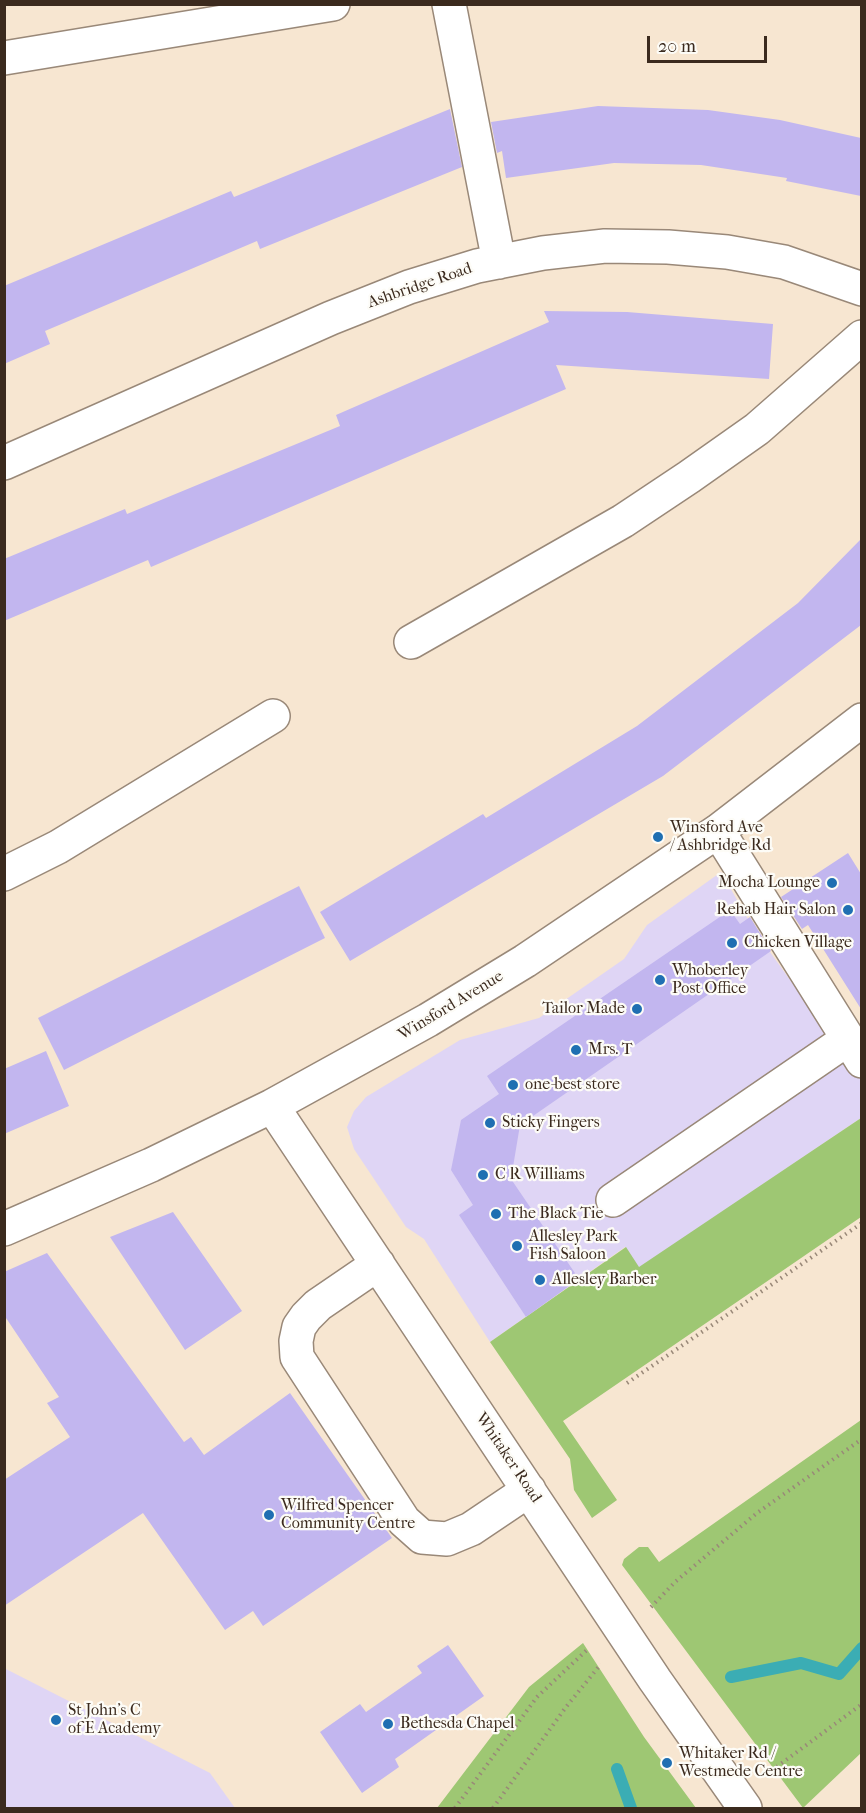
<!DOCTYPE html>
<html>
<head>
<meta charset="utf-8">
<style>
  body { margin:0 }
  #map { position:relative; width:866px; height:1813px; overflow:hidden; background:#f7e6d1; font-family:"IM FELL French Canon",serif }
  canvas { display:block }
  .frame { position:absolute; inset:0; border:6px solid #3b2a1e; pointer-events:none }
  .scale { position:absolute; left:647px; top:36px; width:120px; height:27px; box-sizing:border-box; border:3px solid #3b2a1e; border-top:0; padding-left:8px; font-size:18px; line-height:21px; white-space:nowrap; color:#3b2a1e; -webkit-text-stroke:4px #fdfcf7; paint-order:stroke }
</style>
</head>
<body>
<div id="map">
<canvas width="866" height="1813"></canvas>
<div class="frame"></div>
<div class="scale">20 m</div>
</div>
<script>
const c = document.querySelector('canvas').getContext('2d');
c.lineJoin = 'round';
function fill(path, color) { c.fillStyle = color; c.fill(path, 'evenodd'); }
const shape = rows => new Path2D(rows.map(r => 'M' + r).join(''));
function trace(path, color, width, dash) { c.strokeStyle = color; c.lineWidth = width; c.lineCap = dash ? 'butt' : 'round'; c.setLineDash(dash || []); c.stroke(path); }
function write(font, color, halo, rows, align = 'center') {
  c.font = font + ' "IM FELL French Canon",serif'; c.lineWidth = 4.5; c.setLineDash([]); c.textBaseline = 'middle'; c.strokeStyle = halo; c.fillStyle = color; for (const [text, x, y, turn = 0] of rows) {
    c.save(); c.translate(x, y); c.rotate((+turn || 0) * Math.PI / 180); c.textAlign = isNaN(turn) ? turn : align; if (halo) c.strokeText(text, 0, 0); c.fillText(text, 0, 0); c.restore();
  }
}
fill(shape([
  [721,872,755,931,861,1079,861,1118,639,1268,625,1247,490,1342,424,1239,406,1227,354,1149,347,1127,354,1111,366,1097,460,1040,539,1018,624,959,647,925],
  [4,1668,210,1773,235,1808,5,1808]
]), '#dfd5f5');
fill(shape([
  [861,1118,861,1217,563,1421,617,1500,592,1518,574,1490,570,1459,490,1342,626,1247,639,1267],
  [861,1420,861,1753,803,1808,622,1565,624,1559,639,1547,648,1547,659,1562],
  [583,1643,644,1737,696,1808,437,1808,529,1687]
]), '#9ec773');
trace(shape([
  [731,1677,801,1663,839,1674,862,1648],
  [617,1769,631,1808]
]), '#3badb4', 12);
fill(shape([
  [598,106,708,110,780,120,861,138,861,196,786,181,787,178,701,165,614,163,506,178,502,151,497,153,491,122],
  [450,109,462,167,260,249,257,241,45,331,50,344,4,364,4,286,231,191,234,197],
  [544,311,627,312,773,324,769,379,556,365,566,389,151,567,148,560,4,621,4,559,125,509,127,514,340,426,336,415,549,322],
  [861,539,861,625,663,776,350,961,320,912,483,814,486,818,637,726,798,603],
  [848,853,861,874,861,1009,808,925,802,929,781,897],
  [299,886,325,938,64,1070,38,1018],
  [730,910,740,924,750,917,771,951,520,1125,511,1179,579,1279,526,1317,459,1215,473,1205,451,1170,461,1120,499,1094,487,1076],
  [46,1051,69,1106,4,1134,4,1069],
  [173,1212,242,1311,185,1350,110,1237],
  [47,1253,184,1442,191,1437,204,1455,290,1393,392,1538,263,1626,253,1611,225,1630,143,1513,4,1606,4,1480,70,1437,47,1403,59,1397,4,1315,4,1272],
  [448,1645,484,1696,395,1759,399,1767,362,1793,320,1732,360,1704,366,1712,422,1673,417,1666]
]), '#c2b6ef');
const minor = shape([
  [449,4,499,262],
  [4,58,333,4],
  [4,463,331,318,409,287,477,266,543,253,605,246,668,247,727,252,784,262,862,289],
  [411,642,623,521,689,477,757,429,862,337],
  [718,831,862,1061],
  [4,874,58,847,273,716],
  [272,1106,655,1680,745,1808],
  [613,1200,848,1039],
  [4,1229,151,1165,272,1106,428,1020,525,961,718,831,862,720],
  [378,1264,318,1305,306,1317,299,1327,296,1341,297,1357,404,1521,422,1537,447,1539,471,1529,529,1490]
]);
trace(minor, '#998878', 36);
trace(shape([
  [627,1383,862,1223],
  [651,1607,675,1582,757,1513,862,1439],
  [767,1774,862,1704],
  [455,1808,537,1697,589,1648],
  [493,1808,566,1707,601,1664]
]), '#998878', 4, [1.5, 4.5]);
trace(minor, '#fff', 33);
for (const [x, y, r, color] of [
  [658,837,6,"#1f6fb2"],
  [832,883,6,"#1f6fb2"],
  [848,910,6,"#1f6fb2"],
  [732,943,6,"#1f6fb2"],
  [660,980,6,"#1f6fb2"],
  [637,1009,6,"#1f6fb2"],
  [576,1050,6,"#1f6fb2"],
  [513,1085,6,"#1f6fb2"],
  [490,1123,6,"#1f6fb2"],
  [483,1175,6,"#1f6fb2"],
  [496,1214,6,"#1f6fb2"],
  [517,1246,6,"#1f6fb2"],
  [540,1280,6,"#1f6fb2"],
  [269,1515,6,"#1f6fb2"],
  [56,1720,6,"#1f6fb2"],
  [388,1724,6,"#1f6fb2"],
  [667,1763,6,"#1f6fb2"]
]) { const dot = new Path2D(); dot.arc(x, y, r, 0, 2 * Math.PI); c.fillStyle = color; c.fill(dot); trace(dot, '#fdfcf7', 2); }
write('16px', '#3b2a1e', '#fdfcf7', [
  ["Ashbridge Road",420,286,-19],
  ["Winsford Avenue",451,1006,-31],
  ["Whitaker Road",508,1458,56]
]);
write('16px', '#3b2a1e', '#fdfcf7', [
  ["Winsford Ave",670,828],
  ["/ Ashbridge Rd",670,846],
  ["Mocha Lounge",820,883,"right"],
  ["Rehab Hair Salon",836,910,"right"],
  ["Chicken Village",744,943],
  ["Whoberley",672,971],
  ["Post Office",672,989],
  ["Tailor Made",625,1009,"right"],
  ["Mrs. T",588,1050],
  ["one-best store",525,1085],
  ["Sticky Fingers",502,1123],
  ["C R Williams",495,1175],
  ["The Black Tie",508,1214],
  ["Allesley Park",529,1237],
  ["Fish Saloon",529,1255],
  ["Allesley Barber",552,1280],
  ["Wilfred Spencer",281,1506],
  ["Community Centre",281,1524],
  ["St John's C",68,1711],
  ["of E Academy",68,1729],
  ["Bethesda Chapel",400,1724],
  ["Whitaker Rd /",679,1754],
  ["Westmede Centre",679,1772]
], 'left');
</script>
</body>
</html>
